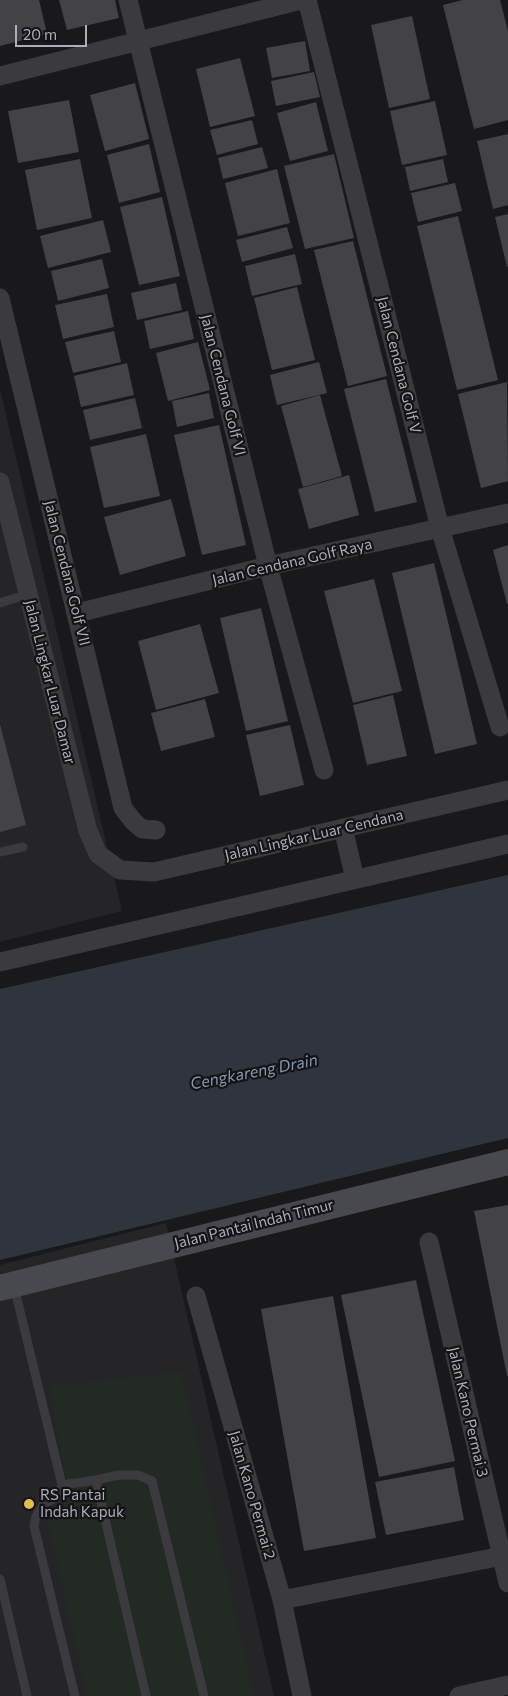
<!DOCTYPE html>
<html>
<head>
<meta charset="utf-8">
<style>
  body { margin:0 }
  #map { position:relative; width:508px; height:1696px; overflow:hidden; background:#19181a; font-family:Commissioner,sans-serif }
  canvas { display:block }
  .scale { position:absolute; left:15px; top:25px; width:72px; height:22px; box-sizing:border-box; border:2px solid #acaeb9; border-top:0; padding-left:6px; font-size:15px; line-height:18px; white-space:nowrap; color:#acaeb9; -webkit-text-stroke:4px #141315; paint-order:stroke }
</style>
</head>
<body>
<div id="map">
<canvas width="508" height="1696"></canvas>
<div class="scale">20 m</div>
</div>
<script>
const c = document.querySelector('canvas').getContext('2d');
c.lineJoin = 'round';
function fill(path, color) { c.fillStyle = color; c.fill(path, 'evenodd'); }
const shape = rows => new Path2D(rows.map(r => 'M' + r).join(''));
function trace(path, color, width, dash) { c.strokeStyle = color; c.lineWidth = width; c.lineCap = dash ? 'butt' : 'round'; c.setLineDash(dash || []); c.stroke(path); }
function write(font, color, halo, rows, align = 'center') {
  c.font = font + ' Commissioner,sans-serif'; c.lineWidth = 4.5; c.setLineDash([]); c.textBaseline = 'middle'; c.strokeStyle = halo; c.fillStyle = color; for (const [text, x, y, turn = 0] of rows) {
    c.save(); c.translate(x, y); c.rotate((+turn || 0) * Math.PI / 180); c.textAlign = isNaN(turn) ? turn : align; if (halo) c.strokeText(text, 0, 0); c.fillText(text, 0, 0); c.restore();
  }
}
fill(shape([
  [0,389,122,911,0,942],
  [166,1223,274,1696,0,1696,0,1265]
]), '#252527');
fill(shape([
  [181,1372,254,1696,87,1696,46,1513,69,1495,49,1386]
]), '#232a24');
fill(shape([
  [508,875,508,1138,0,1260,0,989]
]), '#30353d');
fill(shape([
  [0,0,39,0,47,34,0,46],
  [59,0,115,0,119,18,67,30],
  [463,0,500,0,508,31,508,120,474,129,443,5],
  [412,16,430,99,389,108,371,25],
  [305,41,310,71,272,78,266,48],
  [240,58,255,116,210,127,196,69],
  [314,72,320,97,276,106,271,81],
  [135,83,149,139,105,151,90,95],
  [69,100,79,152,18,163,8,111],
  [435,101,447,155,402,165,390,111],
  [316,102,328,151,290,161,277,113],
  [252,120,258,144,217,155,210,130],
  [508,134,508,205,493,209,477,141],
  [149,144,160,192,119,203,107,155],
  [262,147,268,168,223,179,218,158],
  [334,154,354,238,305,249,284,166],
  [80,159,92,218,37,230,25,170],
  [443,159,448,182,410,191,405,167],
  [277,169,290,223,238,236,225,183],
  [455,183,462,211,418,222,411,193],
  [162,197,180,276,139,285,120,207],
  [508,214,508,267,507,267,495,217],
  [458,216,498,380,457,390,417,226],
  [103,220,111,252,48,268,40,236],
  [287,227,293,248,242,262,236,240],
  [353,241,387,376,348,386,314,250],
  [295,254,302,284,252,296,245,266],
  [102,259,109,288,58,301,51,271],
  [176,283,182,310,137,320,131,293],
  [297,287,315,360,272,370,254,298],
  [107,294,114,327,63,339,55,305],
  [188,311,194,339,150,349,144,321],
  [114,331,121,362,73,373,65,342],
  [198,342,210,390,168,401,156,353],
  [319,362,327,393,277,405,270,375],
  [127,363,134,395,81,407,74,376],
  [386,379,417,502,375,512,344,389],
  [507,382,508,481,481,488,458,394],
  [209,393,214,418,177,427,172,401],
  [320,395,342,476,303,487,281,406],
  [135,398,142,428,90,440,83,410],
  [219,425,246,545,202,555,174,435],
  [146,434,160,496,104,508,90,447],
  [349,475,359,515,309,529,298,489],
  [171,499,186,556,120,575,104,517],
  [508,545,508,604,507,604,493,550],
  [434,563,477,744,435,754,392,573],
  [374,579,402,691,353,703,324,591],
  [261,608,288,721,246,731,220,618],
  [200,624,219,693,156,710,138,641],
  [393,695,407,756,367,765,353,705],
  [205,699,215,737,161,751,151,713],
  [0,724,26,825,0,832],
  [290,725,304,785,260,796,246,735],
  [508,1205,508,1376,507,1376,474,1211],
  [416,1280,455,1461,379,1477,341,1295],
  [333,1296,376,1538,304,1551,261,1309],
  [454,1467,464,1520,386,1535,375,1482]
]), '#434347');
trace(shape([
  [0,603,28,594],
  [0,852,23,847],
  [14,1286,62,1485,56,1498,44,1504,36,1516,34,1526,75,1696],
  [62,1485,96,1480],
  [0,1579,27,1696],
  [146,1696,96,1480,119,1475,138,1475,152,1481,204,1696]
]), '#3a3a3f', 9);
trace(shape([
  [128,0,268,566,324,770],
  [307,0,440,528,500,727],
  [0,76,301,0],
  [0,298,123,808,133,821,142,829,156,830],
  [0,482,88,831,98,854,120,870,154,872,508,790],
  [77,613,268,566,508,513],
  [343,828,355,879],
  [0,962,508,844],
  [429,1242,508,1583],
  [196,1296,282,1600,302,1696],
  [282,1600,502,1556],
  [459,1696,508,1685]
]), '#3a3a3f', 19);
trace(shape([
  [0,1288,508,1162]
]), '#48494f', 26);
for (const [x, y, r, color] of [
  [29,1504,6,"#e0bf4b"]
]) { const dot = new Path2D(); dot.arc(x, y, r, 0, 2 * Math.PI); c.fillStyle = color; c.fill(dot); trace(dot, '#141315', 2); }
write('15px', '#acaeb9', '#141315', [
  ["Jalan Cendana Golf V",399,365,76],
  ["Jalan Cendana Golf VI",223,385,76],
  ["Jalan Cendana Golf Raya",292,562,-13],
  ["Jalan Cendana Golf VII",67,573,76],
  ["Jalan Lingkar Luar Damar",50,682,76],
  ["Jalan Lingkar Luar Cendana",314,835,-13],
  ["Jalan Pantai Indah Timur",254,1224,-14],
  ["Jalan Kano Permai 3",468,1412,77],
  ["Jalan Kano Permai 2",252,1495,74]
]);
write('15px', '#acaeb9', '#141315', [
  ["RS Pantai",40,1495],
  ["Indah Kapuk",40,1512]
], 'left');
write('italic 16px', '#8798b0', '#141315', [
  ["Cengkareng Drain",254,1072,-11]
]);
</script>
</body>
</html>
